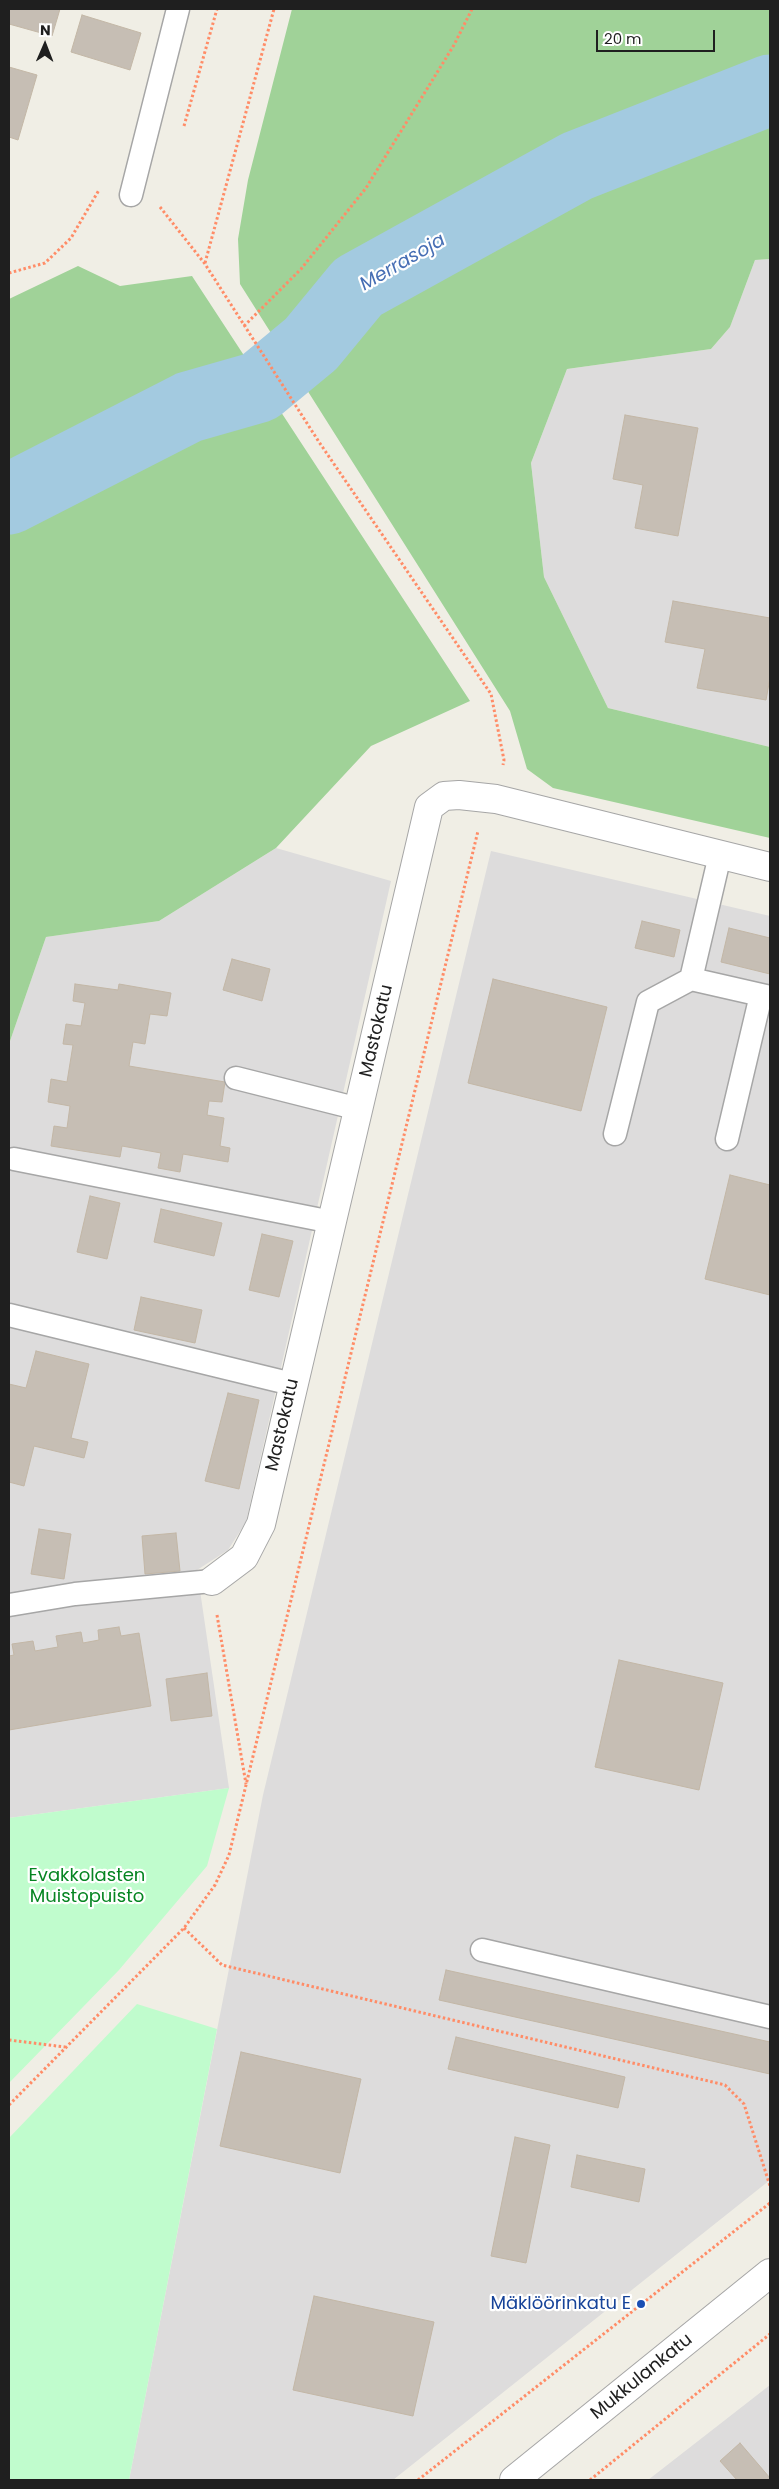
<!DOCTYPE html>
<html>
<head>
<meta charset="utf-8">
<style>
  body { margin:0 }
  #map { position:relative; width:779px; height:2489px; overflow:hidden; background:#f0eee5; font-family:Poppins,sans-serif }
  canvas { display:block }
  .frame { position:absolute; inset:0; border:10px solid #1f1f1f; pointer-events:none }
  .north { position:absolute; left:20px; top:20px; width:50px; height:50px; -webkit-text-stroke:4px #fff; paint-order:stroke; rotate:1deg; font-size:14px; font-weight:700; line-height:20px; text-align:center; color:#1f1f1f }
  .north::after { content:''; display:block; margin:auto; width:18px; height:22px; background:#1f1f1f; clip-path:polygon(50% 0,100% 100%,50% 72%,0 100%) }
  .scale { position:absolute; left:596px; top:30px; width:119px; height:22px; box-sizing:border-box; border:2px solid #1f1f1f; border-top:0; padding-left:6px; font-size:15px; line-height:18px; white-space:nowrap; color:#1f1f1f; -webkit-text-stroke:4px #fff; paint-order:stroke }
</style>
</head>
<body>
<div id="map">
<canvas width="779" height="2489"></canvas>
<div class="frame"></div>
<div class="north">N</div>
<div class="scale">20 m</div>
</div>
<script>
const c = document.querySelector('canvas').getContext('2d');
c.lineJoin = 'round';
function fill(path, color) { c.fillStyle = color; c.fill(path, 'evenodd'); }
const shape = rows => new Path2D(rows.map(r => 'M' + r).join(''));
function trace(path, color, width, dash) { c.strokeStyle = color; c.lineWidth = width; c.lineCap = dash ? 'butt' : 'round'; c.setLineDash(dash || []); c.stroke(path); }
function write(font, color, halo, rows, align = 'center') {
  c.font = font + ' Poppins,sans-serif'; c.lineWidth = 4.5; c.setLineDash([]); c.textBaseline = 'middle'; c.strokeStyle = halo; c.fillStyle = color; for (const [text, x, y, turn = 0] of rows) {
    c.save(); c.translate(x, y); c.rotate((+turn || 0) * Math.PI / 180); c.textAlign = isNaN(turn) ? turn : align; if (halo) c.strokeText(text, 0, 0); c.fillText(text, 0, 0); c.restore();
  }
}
fill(shape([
  [770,259,770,747,608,708,544,577,531,463,567,369,711,349,730,327,755,260],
  [276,848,391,881,246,1522,228,1550,197,1570,229,1788,9,1818,9,1044,46,937,159,921],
  [491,851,770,916,770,2180,393,2480,129,2480,263,1795],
  [770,2385,770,2480,648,2480]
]), '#dddcdc');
fill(shape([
  [292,9,770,9,770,259,755,260,730,327,711,349,567,369,531,463,544,577,608,708,770,747,770,838,553,788,527,769,510,711,240,284,238,239,248,180],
  [78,266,120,286,192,276,470,701,371,746,276,848,159,921,46,937,9,1044,9,299]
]), '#a0d298');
fill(shape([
  [229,1788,207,1866,119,1970,9,2083,9,1818],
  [137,2004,217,2029,129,2480,9,2480,9,2138]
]), '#c0fccd');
trace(shape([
  [9,499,189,407,259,387,311,344,358,287,577,166,770,90]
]), '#a3cae0', 71);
const building = shape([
  [9,9,60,9,52,36,9,24,9,9],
  [82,15,141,33,130,70,71,52,82,15],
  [9,67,37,75,18,140,9,137,9,67],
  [625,415,698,428,678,536,635,528,643,485,613,479,625,415],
  [673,601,770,618,770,678,766,700,697,688,705,649,665,642,673,601],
  [642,921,680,930,674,957,635,948,642,921],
  [729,928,770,938,770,974,721,962,729,928],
  [232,959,270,969,262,1001,223,990,232,959],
  [493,979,607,1007,581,1111,468,1083,493,979],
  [75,984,118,990,119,984,171,993,167,1016,150,1014,145,1044,133,1042,129,1066,225,1082,222,1102,209,1101,207,1115,224,1118,220,1146,230,1148,228,1162,183,1154,180,1172,158,1168,161,1153,122,1146,120,1157,51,1146,54,1126,67,1128,70,1106,48,1102,51,1079,67,1082,73,1045,63,1044,66,1024,81,1026,85,1003,73,1001,75,984],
  [730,1175,770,1185,770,1295,705,1279,730,1175],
  [90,1196,120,1203,107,1259,77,1252,90,1196],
  [161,1209,222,1223,214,1256,154,1242,161,1209],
  [262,1234,293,1241,279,1297,249,1290,262,1234],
  [141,1297,202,1310,195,1343,134,1330,141,1297],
  [36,1351,89,1364,71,1438,88,1442,84,1458,34,1446,24,1486,9,1482,9,1384,26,1388,36,1351],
  [228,1393,259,1400,239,1489,205,1481,228,1393],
  [39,1529,71,1534,64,1579,31,1574,39,1529],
  [176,1533,180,1571,145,1574,142,1536,176,1533],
  [119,1627,121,1636,139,1633,151,1706,9,1730,9,1656,14,1655,12,1644,33,1641,35,1651,58,1647,56,1636,81,1632,83,1643,99,1640,98,1630,119,1627],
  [619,1660,723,1683,699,1790,595,1767,619,1660],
  [207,1673,212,1716,171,1721,166,1679,207,1673],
  [446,1970,770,2042,770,2074,439,2000,446,1970],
  [456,2037,625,2077,618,2108,448,2069,456,2037],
  [241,2052,361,2079,340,2173,220,2146,241,2052],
  [515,2137,550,2145,526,2263,491,2256,515,2137],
  [577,2155,645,2169,639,2202,571,2187,577,2155],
  [314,2296,434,2322,413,2416,293,2390,314,2296],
  [740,2443,770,2478,769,2480,737,2480,720,2461,740,2443]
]);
fill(building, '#c6beb4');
trace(building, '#c3b7a6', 1);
const service = shape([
  [131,195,178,9],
  [691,979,770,997],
  [236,1078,359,1109],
  [615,1134,648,1002,691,979,720,855],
  [727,1139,761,995],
  [14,1159,332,1222],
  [9,1315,292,1384],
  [9,1605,75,1594,212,1581],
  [482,1950,770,2017]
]);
const minor = shape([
  [212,1581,244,1557,261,1524,429,807,444,796,459,795,496,799,770,867]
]);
const tertiary = shape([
  [514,2480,770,2273]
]);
trace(service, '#a6a6a6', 25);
trace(minor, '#a6a6a6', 30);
trace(tertiary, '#a6a6a6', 30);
trace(shape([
  [184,126,217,9],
  [160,207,205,264,319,442,491,694,504,760,503,765],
  [205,263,274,9],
  [9,273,45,263,71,238,99,190],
  [244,326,301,269,366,188,454,45,472,9],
  [217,1615,246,1784],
  [184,1928,222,1965,725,2085,744,2104,770,2186],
  [9,2040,65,2047],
  [9,2105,184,1928,215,1885,229,1855,478,831],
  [418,2480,770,2203],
  [590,2480,770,2334]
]), '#ff8c67', 3, [2.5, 2.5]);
trace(service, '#fff', 22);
trace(minor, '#fff', 28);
trace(tertiary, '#fff', 28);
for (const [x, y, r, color] of [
  [641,2304,5,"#1a4fb4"]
]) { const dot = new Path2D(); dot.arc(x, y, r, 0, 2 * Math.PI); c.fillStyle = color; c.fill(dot); trace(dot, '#fff', 2); }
write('18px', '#1f1f1f', '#fff', [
  ["Mastokatu",377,1031,-77],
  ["Mastokatu",283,1425,-77],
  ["Mukkulankatu",642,2377,-39]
]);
write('18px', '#068522', '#fff', [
  ["Evakkolasten",87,1876],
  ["Muistopuisto",87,1897]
]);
write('18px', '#164399', '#fff', [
  ["Mäklöörinkatu E",631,2304]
], 'right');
write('italic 19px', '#466eb4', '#fff', [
  ["Merrasoja",403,263,-30]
]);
</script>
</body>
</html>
